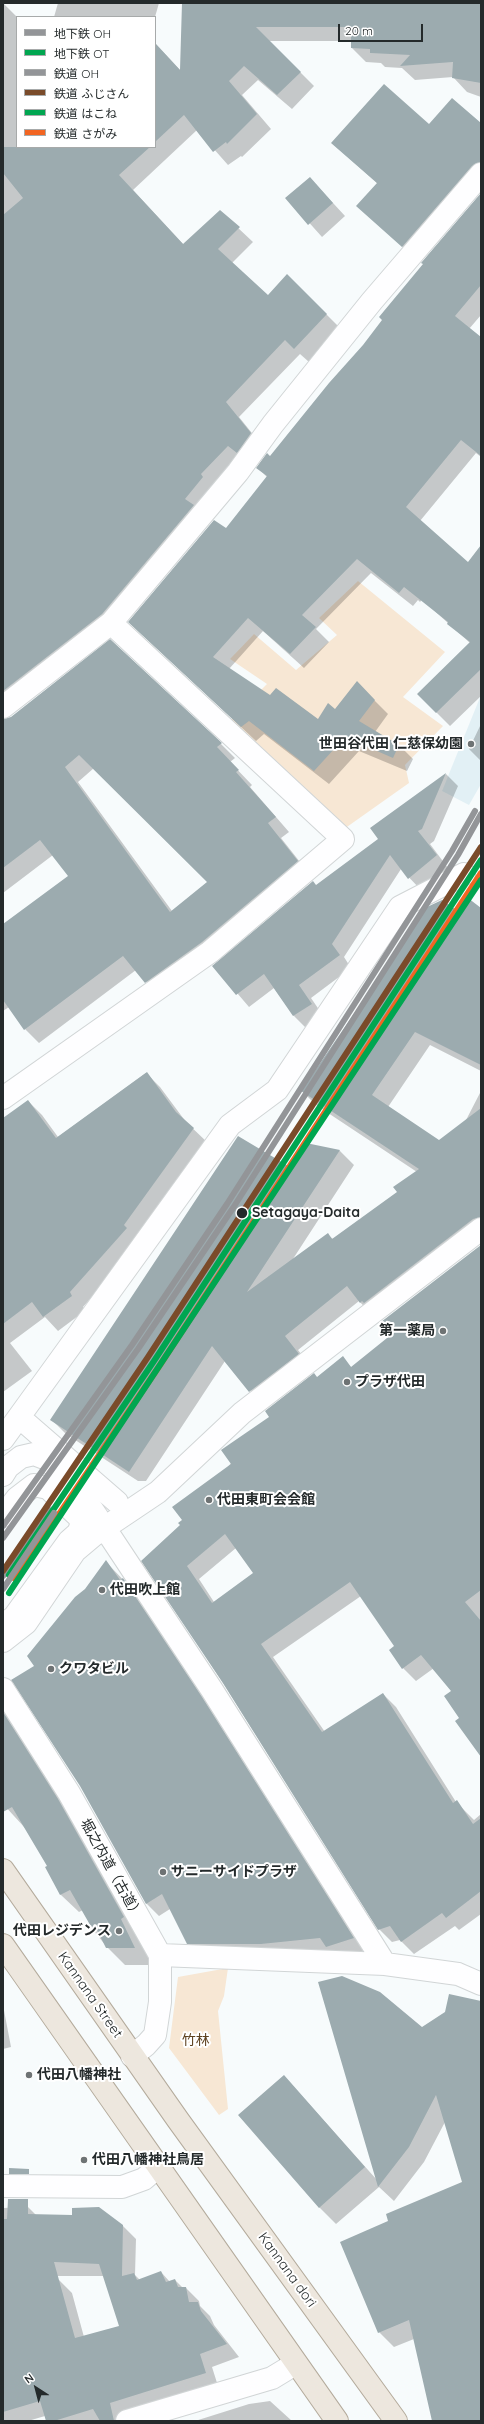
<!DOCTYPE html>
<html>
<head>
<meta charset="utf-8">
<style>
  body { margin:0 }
  #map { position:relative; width:484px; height:2424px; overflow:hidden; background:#f7fbfc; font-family:Quicksand,"Noto Sans JP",sans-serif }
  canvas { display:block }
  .frame { position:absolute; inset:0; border:4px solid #242a2b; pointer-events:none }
  .legend { position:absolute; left:16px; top:16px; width:140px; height:132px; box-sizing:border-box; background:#fff; border:1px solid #a7aaaa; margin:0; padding:5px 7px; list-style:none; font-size:12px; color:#242a2b }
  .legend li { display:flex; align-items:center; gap:8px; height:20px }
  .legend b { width:20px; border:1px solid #a7aaaa }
  .north { position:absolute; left:16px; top:2368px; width:40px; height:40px; -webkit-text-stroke:3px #fff; paint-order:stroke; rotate:324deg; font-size:11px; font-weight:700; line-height:16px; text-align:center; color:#242a2b }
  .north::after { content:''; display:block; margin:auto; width:14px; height:18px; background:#242a2b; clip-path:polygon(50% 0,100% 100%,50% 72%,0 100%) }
  .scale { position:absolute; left:338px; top:24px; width:85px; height:18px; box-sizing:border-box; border:2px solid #242a2b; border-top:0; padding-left:5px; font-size:12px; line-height:14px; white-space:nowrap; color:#242a2b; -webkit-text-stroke:3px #fff; paint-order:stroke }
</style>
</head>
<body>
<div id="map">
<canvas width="484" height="2424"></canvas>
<div class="frame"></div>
<ul class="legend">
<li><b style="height:5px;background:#939598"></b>地下鉄 OH</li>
<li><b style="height:5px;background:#00a650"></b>地下鉄 OT</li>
<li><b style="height:5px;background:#939598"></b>鉄道 OH</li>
<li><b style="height:5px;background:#7a4b2a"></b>鉄道 ふじさん</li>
<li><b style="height:5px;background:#00a651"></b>鉄道 はこね</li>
<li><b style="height:5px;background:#f26522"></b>鉄道 さがみ</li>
</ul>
<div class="north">N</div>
<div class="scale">20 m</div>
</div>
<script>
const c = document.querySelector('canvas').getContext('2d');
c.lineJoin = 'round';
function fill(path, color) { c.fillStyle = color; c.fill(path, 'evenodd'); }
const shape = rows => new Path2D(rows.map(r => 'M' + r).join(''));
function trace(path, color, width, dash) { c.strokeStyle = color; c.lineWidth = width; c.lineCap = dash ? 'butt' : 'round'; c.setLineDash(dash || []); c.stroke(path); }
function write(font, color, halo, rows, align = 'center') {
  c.font = font + ' Quicksand,"Noto Sans JP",sans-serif'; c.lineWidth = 4; c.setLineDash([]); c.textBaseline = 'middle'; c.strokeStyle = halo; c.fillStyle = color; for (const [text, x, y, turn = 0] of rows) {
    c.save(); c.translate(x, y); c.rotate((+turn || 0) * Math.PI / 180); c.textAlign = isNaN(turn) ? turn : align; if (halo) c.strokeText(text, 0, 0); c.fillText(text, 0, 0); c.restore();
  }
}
fill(shape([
  [481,695,481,784,469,805,442,791]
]), '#e2f0f5');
fill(shape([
  [358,581,445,652,403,697,443,726,405,765,409,783,344,829,229,722,267,684,230,659,254,634,296,670,337,635,319,618],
  [228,1968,224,1996,218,2011,228,2109,219,2115,169,2048,178,1977]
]), '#f7e7d4');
fill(shape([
  [3,3,17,17,17,147,155,147,155,43,181,71,183,3,481,3,481,97,467,92,453,77,415,80,402,68,385,67,381,63,366,62,352,48,352,41,269,41,314,86,292,109,258,80,242,95,271,129,242,157,241,156,228,165,197,130,133,190,184,245,220,211,253,242,232,263,268,297,287,275,341,329,309,362,300,354,239,417,264,448,116,628,3,705],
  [58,3,159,3,155,17,54,17],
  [481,124,481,185,417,260,358,206,378,184,332,143,429,126],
  [310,178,345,216,322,237,287,198],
  [481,195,481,315,469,329,481,339,481,457,476,453,420,521,457,556,420,602,418,600,413,606,371,573,316,629,329,642,304,668,263,631,229,669,270,696,318,721,335,710,357,683,388,714,375,732,399,745,413,759,407,771,359,751,329,784,264,734,256,741,144,636,268,478,258,468,270,458,363,346],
  [481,553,481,696,450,726,418,694,470,643,427,604],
  [481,724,481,761,469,749],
  [3,727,221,744,235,758,230,762,252,785,250,787,289,832,281,838,311,876,160,996,136,970,39,1043,25,1029,9,1007,3,1011,3,925,69,876,53,855,3,893],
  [94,768,209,883,172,911,78,782],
  [446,774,458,786,434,841,430,844,448,868,421,890,401,869,344,957,351,968,311,998,324,1017,306,1028,294,1016,274,988,249,1007,214,966,379,839,371,828],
  [481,909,481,1071,430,1045,388,1107,439,1142,465,1122,481,1091,481,1238,374,1317,359,1301,298,1350,312,1368,264,1405,225,1361,146,1481,138,1481,66,1434,52,1420,291,1168,307,1144,340,1151,354,1165,291,1262,328,1235,333,1239,398,1192,417,1172,316,1105,302,1091,459,912],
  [146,1073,160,1087,186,1122,208,1143,140,1243,83,1307,86,1310,58,1331,45,1317,10,1343,32,1371,3,1392,3,1115,5,1118,28,1101,42,1115,58,1137],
  [481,1246,481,1754,461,1718,453,1691,434,1668,416,1681,403,1668,396,1647,361,1596,273,1657,325,1732,383,1694,396,1707,456,1802,474,1820,481,1814,481,1914,459,1930,455,1926,414,1954,400,1940,392,1942,379,1929,223,1683,143,1561,181,1525,183,1520,270,1417,342,1358,352,1368,393,1334],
  [236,1548,255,1574,214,1602,199,1579],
  [106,1562,135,1592,214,1710,365,1951,339,1959,330,1950,274,1957,200,1956,188,1943,170,1909,159,1916,146,1903,35,1666],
  [3,1706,76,1818,152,1965,125,1965,107,1947,93,1930,83,1910,79,1912,61,1895,46,1867,48,1866,25,1828,3,1804],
  [481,2002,481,2421,453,2421,414,2339,394,2347,379,2332,389,2222,463,2182,445,2122,424,2162,394,2201,379,2187,336,2224,319,2207,284,2076,377,2180,422,2029],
  [3,2005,11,2047,3,2049],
  [28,2207,36,2215,123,2226,136,2239,135,2275,140,2280,161,2272,170,2282,175,2280,183,2288,186,2288,199,2301,200,2306,210,2316,214,2325,239,2357,212,2367,218,2386,129,2421,47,2421,45,2416,28,2421,3,2421,3,2299,59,2280,72,2293,84,2337,120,2327,121,2276,3,2276,3,2208],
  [270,2401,292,2421,195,2421,249,2404]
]), '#0003');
fill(shape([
  [182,3,481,3,481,83,452,78,453,62,400,66,410,55,370,53,370,49,351,48,351,27,256,27,301,72,277,95,244,66,229,81,257,114,227,144,226,142,213,152,184,115,155,142,155,43,180,70],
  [384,84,429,124,452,98,481,123,481,162,472,166,402,247,356,206,377,183,331,143],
  [3,147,150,147,119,175,183,244,220,210,240,227,218,249,268,295,287,274,327,314,294,349,285,340,226,402,251,433,237,453,228,446,201,474,203,477,185,499,194,505,102,614,3,691,3,215,23,198,3,173],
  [310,177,333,203,308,225,285,198],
  [481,193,481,285,455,316,481,337,481,456,461,440,406,507,468,562,481,545,481,669,436,713,417,694,470,642,447,624,448,622,404,587,399,593,357,559,302,615,316,627,290,654,248,618,213,657,270,695,276,688,318,719,328,703,335,709,357,681,375,700,359,721,399,745,393,758,345,737,314,771,249,721,241,727,128,622,214,520,226,528,267,476,256,468,267,453,270,456,329,383,363,345,382,320,379,317,423,264,421,263],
  [110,639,222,743,217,747,239,770,236,772,276,817,268,823,298,861,202,942,145,983,123,956,24,1030,3,1000,3,924,68,876,40,840,3,868,3,719,11,717],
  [79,755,207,882,170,912,65,767],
  [446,773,422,829,418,831,437,855,408,879,390,855,332,944,340,955,299,985,312,1004,293,1016,264,974,236,995,212,966,313,881,316,885,378,839,370,828],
  [468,898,481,908,481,1065,415,1032,372,1095,439,1140,481,1108,481,1217,473,1219,364,1303,362,1301,360,1303,347,1286,285,1336,299,1354,249,1392,212,1346,129,1472,50,1420,238,1136,290,1167,306,1143,340,1150,247,1292,328,1233,332,1239,397,1192,393,1187,419,1169,301,1091,427,907,442,900,458,911],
  [147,1072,176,1112,194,1128,124,1225,127,1228,70,1292,72,1296,43,1317,32,1302,3,1324,3,1118,28,1100,56,1138],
  [481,1245,481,1590,465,1602,481,1621,481,1757,455,1721,459,1718,444,1696,451,1691,421,1655,402,1669,389,1650,394,1646,350,1582,261,1644,322,1732,383,1693,453,1803,457,1800,473,1824,481,1818,481,1891,446,1918,442,1913,401,1942,390,1926,378,1930,223,1683,141,1561,180,1525,178,1523,182,1520,172,1507,231,1464,221,1450,269,1417,265,1411,314,1373,317,1377,343,1356,351,1367,392,1334,381,1322],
  [225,1534,253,1573,212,1603,187,1566],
  [106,1560,120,1580,123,1578,202,1697,354,1938,326,1947,320,1938,261,1944,187,1944,162,1894,146,1904,80,1786,11,1680,34,1666,27,1656,75,1597,85,1589],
  [3,1712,58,1799,124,1917,121,1919,135,1948,106,1948,96,1928,93,1930,70,1890,60,1895,45,1867,47,1866,12,1807,3,1812],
  [342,1976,380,1992,422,2027,445,2012,449,1994,481,2001,481,2421,432,2421,409,2320,378,2333,340,2242,388,2221,386,2214,462,2182,436,2095,409,2147,378,2187,318,1982],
  [284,2075,365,2167,319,2208,238,2115],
  [9,2168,29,2169,29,2174,9,2174],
  [8,2199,28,2199,28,2214,72,2215,72,2208,99,2207,123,2225,122,2276,134,2273,137,2280,161,2271,166,2282,175,2279,178,2287,186,2287,189,2302,198,2302,201,2311,227,2344,200,2354,206,2373,110,2403,114,2421,100,2421,93,2409,54,2421,46,2421,40,2401,3,2412,3,2219,7,2219],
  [54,2262,99,2264,119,2326,75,2338]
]), '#9cabaf');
const pedestrian = shape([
  [19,1417,117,1502],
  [3,1439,230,1125,277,1090,400,907,464,874],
  [3,1516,17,1498,34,1485,48,1488,80,1518,81,1526,78,1533,69,1541,14,1617,3,1625]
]);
const minor = shape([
  [3,707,111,623,238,472,273,424,372,301,481,174],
  [3,1098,210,952,343,839,111,623],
  [104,1527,212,1690,385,1964],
  [3,1641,26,1623,75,1551,94,1535,158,1492,242,1413,481,1229],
  [3,1689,69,1793,160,1955,160,2002,155,2035,146,2045,132,2056],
  [160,1955,385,1964,458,1974,481,1984],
  [3,2186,122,2187,144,2179,158,2167],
  [127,2421,272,2378,295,2364]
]);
const tertiary = shape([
  [3,1475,8,1467,21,1457,34,1454,47,1459,83,1496,104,1527]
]);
const primary = shape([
  [3,1870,178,2120,396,2421],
  [3,1945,337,2421]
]);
trace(pedestrian, '#d1d5d6', 24);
trace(minor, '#d1d5d6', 24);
trace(tertiary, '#d1d5d6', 24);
trace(primary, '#b4ab9c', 24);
trace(pedestrian, '#fefeff', 22);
trace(minor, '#fefeff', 22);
trace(tertiary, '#fefeff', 22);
trace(primary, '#ede7de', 22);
trace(shape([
  [3,1526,132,1345,227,1204,452,851,475,811],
  [3,1576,48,1509]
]), '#939598', 6);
trace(shape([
  [3,1571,148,1357,481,847]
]), '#7a4b2a', 6);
trace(shape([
  [9,1575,154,1361,481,860]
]), '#00a651', 6);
trace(shape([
  [15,1579,160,1365,481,873]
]), '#f26522', 6);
trace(shape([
  [3,1538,138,1349,233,1208,458,855,481,814],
  [3,1589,54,1513]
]), '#939598', 6);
trace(shape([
  [9,1593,481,880]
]), '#00a650', 6);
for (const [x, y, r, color] of [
  [471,744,4,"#6e7374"],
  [242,1213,6,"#242a2b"],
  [443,1331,4,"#6e7374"],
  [347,1382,4,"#6e7374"],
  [209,1500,4,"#6e7374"],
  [102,1590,4,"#6e7374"],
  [51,1669,4,"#6e7374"],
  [163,1872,4,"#6e7374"],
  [119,1931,4,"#6e7374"],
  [29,2075,4,"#6e7374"],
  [84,2160,4,"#6e7374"]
]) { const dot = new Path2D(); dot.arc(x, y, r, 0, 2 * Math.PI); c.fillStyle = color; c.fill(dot); trace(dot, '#fff', 1.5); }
write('bold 14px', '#242a2b', '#fff', [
  ["世田谷代田 仁慈保幼園",463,744,"right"],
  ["第一薬局",435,1331,"right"],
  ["プラザ代田",355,1382],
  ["代田東町会会館",217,1500],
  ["代田吹上館",110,1590],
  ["クワタビル",59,1669],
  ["サニーサイドプラザ",171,1872],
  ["代田レジデンス",111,1931,"right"],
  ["代田八幡神社",37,2075],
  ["代田八幡神社鳥居",92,2160]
], 'left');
write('bold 14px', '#242a2b', '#fff', [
  ["Setagaya-Daita",252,1213]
], 'left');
write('14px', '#242a2b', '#fff', [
  ["堀之内道（古道）",111,1869,61],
  ["Kannana Street",90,1995,55],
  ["Kannana dori",287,2270,54]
]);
write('14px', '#5d411f', '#fff', [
  ["竹林",196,2041]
]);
</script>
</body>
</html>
